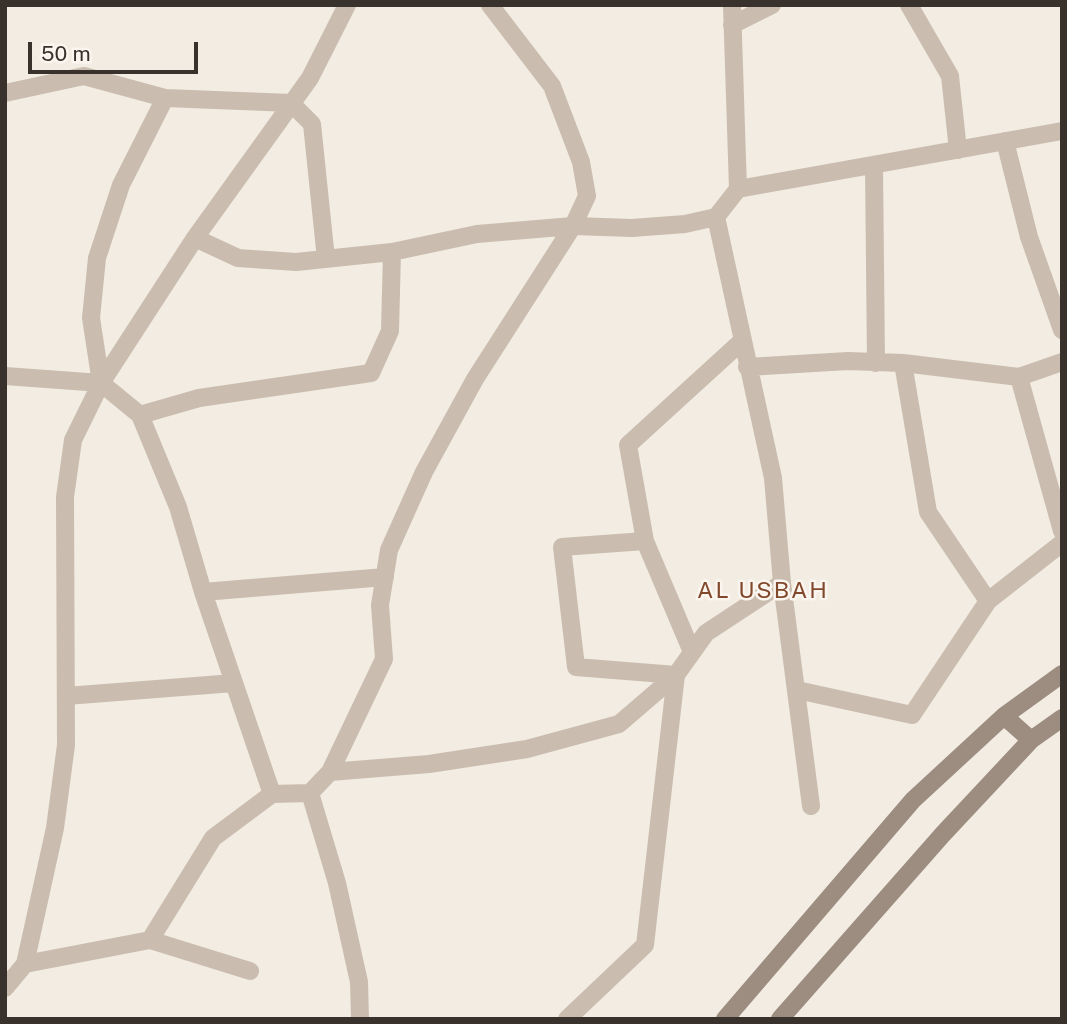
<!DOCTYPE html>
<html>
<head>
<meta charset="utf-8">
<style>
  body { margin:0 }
  #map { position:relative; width:1067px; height:1024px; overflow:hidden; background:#f2ece2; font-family:"Public Sans",sans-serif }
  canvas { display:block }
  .frame { position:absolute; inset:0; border:7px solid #39322c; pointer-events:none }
  .scale { position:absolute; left:28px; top:42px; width:170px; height:32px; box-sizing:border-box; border:4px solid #39322c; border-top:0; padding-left:9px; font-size:21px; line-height:24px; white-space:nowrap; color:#39322c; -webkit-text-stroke:5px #faf6ef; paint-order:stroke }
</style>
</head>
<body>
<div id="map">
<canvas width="1067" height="1024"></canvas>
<div class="frame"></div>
<div class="scale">50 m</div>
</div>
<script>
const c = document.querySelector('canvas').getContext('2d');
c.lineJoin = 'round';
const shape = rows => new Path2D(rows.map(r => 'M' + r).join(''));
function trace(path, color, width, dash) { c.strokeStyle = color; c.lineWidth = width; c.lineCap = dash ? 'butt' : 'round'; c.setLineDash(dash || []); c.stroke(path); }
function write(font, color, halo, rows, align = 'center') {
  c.font = font + ' "Public Sans",sans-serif'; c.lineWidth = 5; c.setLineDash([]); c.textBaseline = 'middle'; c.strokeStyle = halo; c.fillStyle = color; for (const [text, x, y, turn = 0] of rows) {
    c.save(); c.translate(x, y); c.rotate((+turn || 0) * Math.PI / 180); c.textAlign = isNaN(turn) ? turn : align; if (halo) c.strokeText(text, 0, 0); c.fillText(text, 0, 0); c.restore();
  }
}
trace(shape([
  [909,5,950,76,958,150],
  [732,25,772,5],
  [5,93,84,76,165,98,291,103,312,124,326,259],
  [1005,141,1029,237,1062,330],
  [874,165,876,363],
  [738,189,1062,131],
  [716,217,773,478,782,583,811,806],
  [195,238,238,258,296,262,392,252,477,234,573,226,632,228,685,224,716,217,738,189,732,5],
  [903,363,928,512,988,601],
  [747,367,848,361,903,363,1019,377,1062,362],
  [5,376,101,383,140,415,178,507,203,592,272,794,310,793],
  [1019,377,1062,531],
  [101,383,91,318,97,258,121,185,165,98],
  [140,415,199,398,371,373,390,331,392,252],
  [203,592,385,577],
  [692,652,645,541,628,445,742,341],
  [797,690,912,715,988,601,1062,543],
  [66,696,234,683],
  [330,772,429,764,527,749,619,724,676,675,706,633,782,583],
  [150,940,213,838,272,794],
  [25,964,150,940,250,971],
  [5,988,25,964,55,828,66,745,65,497,73,440,101,383,195,238,310,78,347,5],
  [360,1019,359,982,337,883,310,793,330,772,384,659,380,605,389,550,424,472,475,379,573,226,587,196,581,162,552,86,490,5],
  [567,1019,645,945,676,675,576,667,562,547,645,541]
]), '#cabdaf', 18);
trace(shape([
  [1004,716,1031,740],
  [725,1019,913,800,1004,716,1062,674],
  [780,1019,943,834,1031,740,1062,718]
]), '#9d8d80', 18);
c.letterSpacing = '2px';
write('23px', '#82482c', '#faf6ef', [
  ["AL USBAH",763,591]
]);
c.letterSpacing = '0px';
</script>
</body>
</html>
